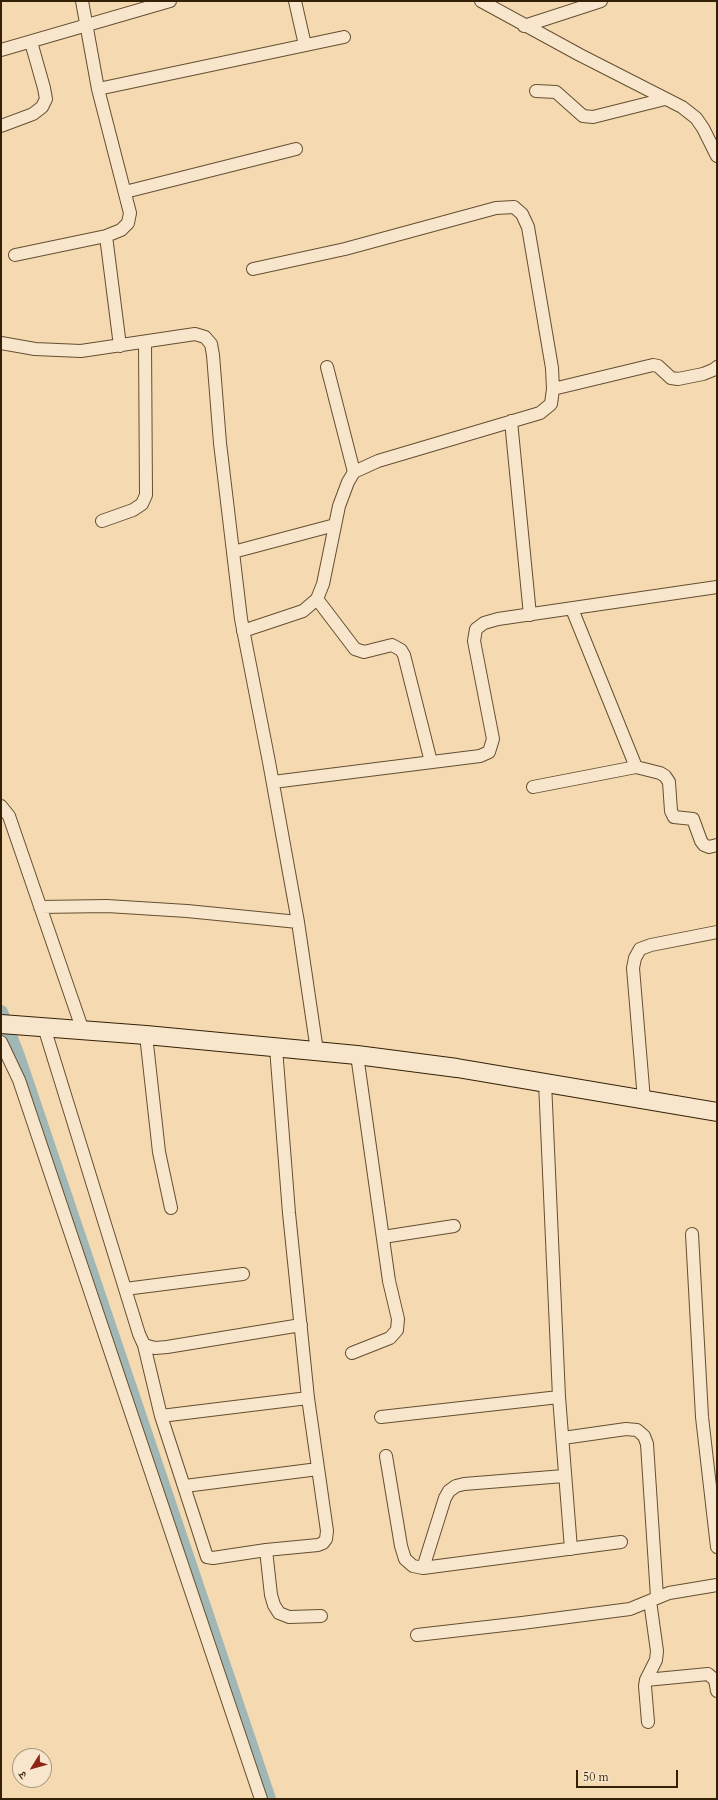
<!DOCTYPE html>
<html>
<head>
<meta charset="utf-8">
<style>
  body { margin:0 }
  #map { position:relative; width:718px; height:1800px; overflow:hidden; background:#f4d9b1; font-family:Cardo,"Noto Serif Devanagari",serif }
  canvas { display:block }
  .frame { position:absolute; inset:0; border:2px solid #342105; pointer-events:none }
  .north { position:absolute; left:12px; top:1748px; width:40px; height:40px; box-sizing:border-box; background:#f8e6cc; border:1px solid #aa977c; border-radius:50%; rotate:233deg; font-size:11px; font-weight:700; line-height:16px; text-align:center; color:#342105 }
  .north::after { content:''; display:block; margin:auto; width:14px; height:18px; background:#8f2418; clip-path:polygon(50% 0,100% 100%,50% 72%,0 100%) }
  .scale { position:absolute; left:576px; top:1770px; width:102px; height:18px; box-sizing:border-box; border:2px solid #342105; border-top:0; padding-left:5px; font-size:12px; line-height:14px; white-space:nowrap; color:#342105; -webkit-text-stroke:3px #f8e6cc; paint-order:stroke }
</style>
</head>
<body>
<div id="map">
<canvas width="718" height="1800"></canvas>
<div class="frame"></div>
<div class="north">उ</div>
<div class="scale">50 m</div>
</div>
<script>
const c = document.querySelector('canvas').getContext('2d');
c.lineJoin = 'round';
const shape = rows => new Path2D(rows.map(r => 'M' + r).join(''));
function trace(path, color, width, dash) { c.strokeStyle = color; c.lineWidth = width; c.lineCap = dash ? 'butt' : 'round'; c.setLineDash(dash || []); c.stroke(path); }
trace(shape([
  [1,1012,18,1056,269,1799]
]), '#a0b7b6', 14);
const street = shape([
  [82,1,98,89,130,213,128,223,121,230,106,236],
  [295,1,305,45],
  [481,1,580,55,682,107,696,118,703,128,717,156],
  [524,26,601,1],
  [1,50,170,1],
  [98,89,344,37],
  [536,91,556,92,583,116,593,117,665,99],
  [1,126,33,114,42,107,46,99,44,88,31,42],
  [125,192,296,149],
  [15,255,106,236,120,346],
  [1,343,35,349,81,351,195,334,205,337,211,344,213,355,220,443,241,619,269,762,298,922,317,1051],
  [327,367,354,472],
  [553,389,653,365,658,366,671,378,678,379,703,374,713,370,717,367],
  [511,421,530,615],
  [102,521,133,510,142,504,146,495,145,342],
  [233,552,335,525],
  [317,599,355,649,364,652,392,645,401,650,404,655,431,762],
  [243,631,303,611,317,599,323,584,339,506,348,482,354,472,378,461,540,413,551,404,553,389,552,368,528,227,522,214,514,207,496,208,345,249,253,269],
  [636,767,660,773,665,776,669,782,671,811,674,817,693,819,701,841,704,845,709,847,717,845],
  [273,782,480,756,489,752,493,739,474,641,476,629,484,623,498,619,717,587],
  [533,787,636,767,572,609],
  [1,806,9,816,83,1031],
  [40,907,107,906,187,911,298,922],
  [44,1027,139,1334,144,1345,155,1348,167,1347,301,1325],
  [146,1035,159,1152,171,1208],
  [1,1042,19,1080,261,1799],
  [545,1082,559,1397,571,1549],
  [644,1100,633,968,635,958,640,949,651,945,717,932],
  [692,1234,702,1417,717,1547],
  [383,1237,454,1226],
  [125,1289,243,1274],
  [144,1345,161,1416,207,1557,213,1558,266,1550,318,1545,323,1543,326,1539,327,1531,308,1398,289,1213,276,1048],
  [352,1353,390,1338,397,1330,398,1319,389,1281,357,1055],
  [161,1416,308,1398],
  [381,1417,559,1397],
  [563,1438,626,1429,637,1430,644,1436,647,1444,657,1597],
  [386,1456,401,1546,405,1559,413,1566,423,1568,621,1542],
  [185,1486,318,1469],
  [266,1550,271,1595,274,1605,279,1613,289,1617,321,1616],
  [423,1568,445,1498,449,1491,456,1486,464,1484,564,1476],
  [417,1635,522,1623,630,1609,669,1593,717,1585],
  [646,1680,708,1674,715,1680,717,1691],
  [648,1722,645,1686,646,1680,656,1660,657,1651,650,1601]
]);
const secondary = shape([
  [1,1024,146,1035,357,1055,457,1068,717,1112]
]);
trace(street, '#644f30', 14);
trace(secondary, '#342105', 20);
trace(street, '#f8e6cc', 12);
trace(secondary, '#f8e6cc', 18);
</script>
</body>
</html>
